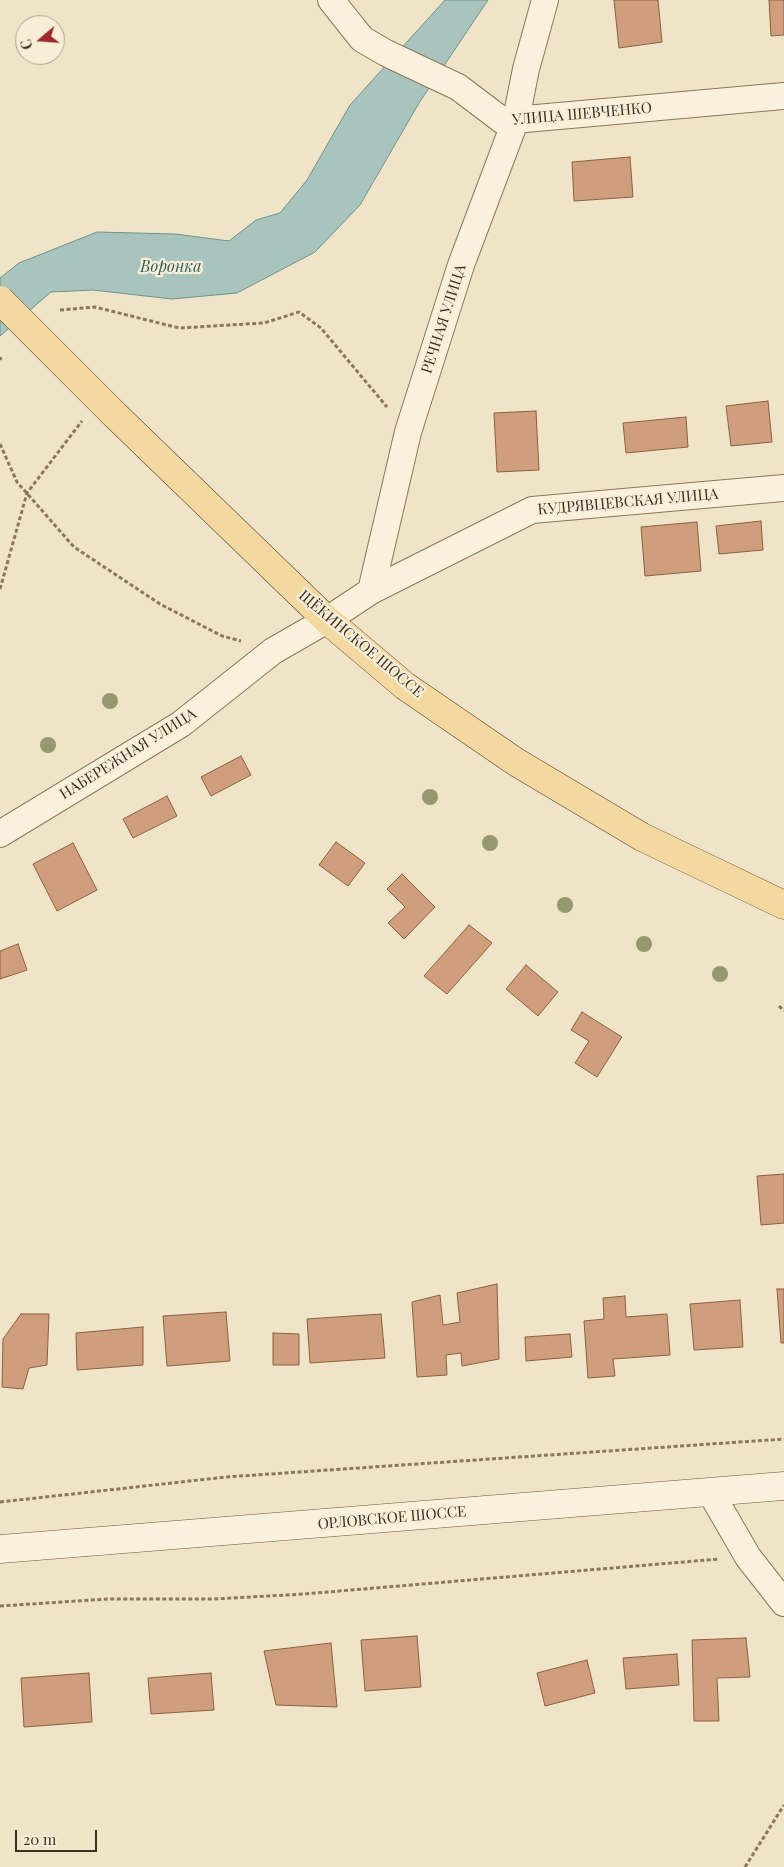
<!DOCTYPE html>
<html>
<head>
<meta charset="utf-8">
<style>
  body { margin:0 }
  #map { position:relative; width:784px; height:1867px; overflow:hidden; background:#f0e4c8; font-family:"Playfair Display",serif }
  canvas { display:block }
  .north { position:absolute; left:15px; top:15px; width:50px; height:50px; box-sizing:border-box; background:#f7eed8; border:1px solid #ada18e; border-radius:50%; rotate:252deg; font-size:14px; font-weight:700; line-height:20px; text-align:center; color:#3d2e20 }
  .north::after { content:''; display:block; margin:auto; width:18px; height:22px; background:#9e2a2b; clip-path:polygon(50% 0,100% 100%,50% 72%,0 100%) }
  .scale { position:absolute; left:15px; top:1830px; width:82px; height:22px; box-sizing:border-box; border:2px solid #3d2e20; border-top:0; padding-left:6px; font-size:15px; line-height:18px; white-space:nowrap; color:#3d2e20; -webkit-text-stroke:4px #f7eed8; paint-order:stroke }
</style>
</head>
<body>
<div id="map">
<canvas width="784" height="1867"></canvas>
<div class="north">С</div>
<div class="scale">20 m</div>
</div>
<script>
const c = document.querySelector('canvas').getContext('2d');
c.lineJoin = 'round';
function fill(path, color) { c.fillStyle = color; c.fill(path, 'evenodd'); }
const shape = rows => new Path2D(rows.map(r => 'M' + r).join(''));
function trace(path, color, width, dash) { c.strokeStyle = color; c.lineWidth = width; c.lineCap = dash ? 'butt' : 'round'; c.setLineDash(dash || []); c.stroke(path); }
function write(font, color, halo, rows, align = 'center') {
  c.font = font + ' "Playfair Display",serif'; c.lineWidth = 4.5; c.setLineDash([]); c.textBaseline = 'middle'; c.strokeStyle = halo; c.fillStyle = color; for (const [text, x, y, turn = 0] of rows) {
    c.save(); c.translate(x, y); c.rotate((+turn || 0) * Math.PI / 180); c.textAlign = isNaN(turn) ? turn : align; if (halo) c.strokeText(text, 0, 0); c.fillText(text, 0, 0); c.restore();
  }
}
const water = shape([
  [445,0,488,0,419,103,360,205,315,252,237,293,172,299,93,290,51,292,0,336,0,278,19,263,97,232,175,234,229,241,256,220,280,213,307,180,350,105,445,0]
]);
fill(water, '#a9c4bc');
trace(water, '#6f938a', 1);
const building = shape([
  [614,0,658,0,662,42,619,48,614,0],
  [769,0,784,0,784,35,771,36,769,0],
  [630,157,633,197,574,201,572,162,630,157],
  [768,401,772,442,731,446,726,406,768,401],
  [536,411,539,470,497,472,494,413,536,411],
  [686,417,688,447,626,453,623,423,686,417],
  [761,521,763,550,719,554,716,526,761,521],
  [697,522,701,571,645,576,641,527,697,522],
  [241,756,251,775,211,796,201,777,241,756],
  [167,796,177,816,133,838,123,819,167,796],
  [336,842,365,863,348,886,319,865,336,842],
  [73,843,97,890,57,911,33,864,73,843],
  [402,874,435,907,404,939,388,923,405,907,387,889,402,874],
  [469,925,492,943,447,994,424,976,469,925],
  [18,944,27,970,0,979,0,951,18,944],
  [526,965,558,992,538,1016,506,989,526,965],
  [582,1012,622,1037,597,1077,575,1063,589,1041,571,1030,582,1012],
  [784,1174,784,1223,761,1225,757,1176,784,1174],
  [497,1284,499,1359,462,1366,461,1353,446,1355,447,1375,417,1377,412,1302,440,1295,443,1325,460,1322,457,1293,497,1284],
  [777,1289,784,1289,784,1343,781,1343,777,1289],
  [625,1296,626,1317,667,1314,670,1355,613,1359,615,1376,588,1378,584,1321,604,1319,603,1298,625,1296],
  [740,1300,743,1347,694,1350,690,1304,740,1300],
  [226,1312,230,1361,167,1366,163,1316,226,1312],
  [21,1314,49,1314,47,1365,29,1368,23,1389,2,1387,3,1339,21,1314],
  [381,1314,385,1358,310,1363,307,1319,381,1314],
  [143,1327,143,1365,77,1370,76,1333,143,1327],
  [273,1333,299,1334,299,1365,273,1365,273,1333],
  [570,1334,572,1357,526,1361,525,1337,570,1334],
  [417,1636,421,1687,365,1691,361,1640,417,1636],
  [746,1638,750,1677,717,1678,719,1721,694,1721,692,1640,746,1638],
  [331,1643,337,1707,276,1705,264,1651,331,1643],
  [677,1654,679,1685,626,1689,623,1658,677,1654],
  [587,1660,595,1693,545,1706,537,1673,587,1660],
  [89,1673,92,1722,24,1727,21,1678,89,1673],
  [211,1673,214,1710,151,1714,148,1678,211,1673]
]);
fill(building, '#cf9f7d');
trace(building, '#8d5f41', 1);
const street = shape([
  [331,0,362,39,386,53,458,87,503,121,784,96],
  [371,591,532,510,784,488],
  [0,834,181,724,273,651,327,620,371,591,408,432,461,265,516,119,526,69,545,0],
  [711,1493,748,1557,784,1603]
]);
const secondary = shape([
  [0,1549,784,1486]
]);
const primary = shape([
  [113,413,327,620,405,686,516,762,642,837,784,905]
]);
trace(street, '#8d765c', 28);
trace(secondary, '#6f573f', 29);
trace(primary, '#5b4430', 29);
trace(shape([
  [60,310,95,307,179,328,264,323,299,312,321,328,387,407],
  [0,360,1,357],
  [0,444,17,482,74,547,160,604,222,636,241,641],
  [0,589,27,493,82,421],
  [779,1006,784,1011],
  [0,1502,226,1477,784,1439],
  [0,1606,108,1599,214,1599,304,1594,719,1559],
  [745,1867,784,1805]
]), '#8d765c', 3, [4, 2.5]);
trace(street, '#faf1dc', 26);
trace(secondary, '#faf1dc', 28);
trace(primary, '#f3d9a0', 28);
const primaryBridge = shape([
  [0,300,113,413]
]);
trace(primaryBridge, '#5b4430', 29, []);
trace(primaryBridge, '#f3d9a0', 28);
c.fillStyle = '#96986f';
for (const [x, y] of [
  [110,701],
  [48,745],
  [430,797],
  [490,843],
  [565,905],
  [644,944],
  [720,974]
]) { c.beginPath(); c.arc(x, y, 8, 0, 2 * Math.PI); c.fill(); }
write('15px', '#3d2e20', '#f7eed8', [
  ["УЛИЦА ШЕВЧЕНКО",582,114,-5],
  ["РЕЧНАЯ УЛИЦА",444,319,-72],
  ["КУДРЯВЦЕВСКАЯ УЛИЦА",628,502,-5],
  ["ЩЁКИНСКОЕ ШОССЕ",361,644,40],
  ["НАБЕРЕЖНАЯ УЛИЦА",128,754,-32],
  ["ОРЛОВСКОЕ ШОССЕ",392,1518,-5]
]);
write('italic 16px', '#2f5d5a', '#f7eed8', [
  ["Воронка",171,267]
]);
</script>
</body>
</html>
